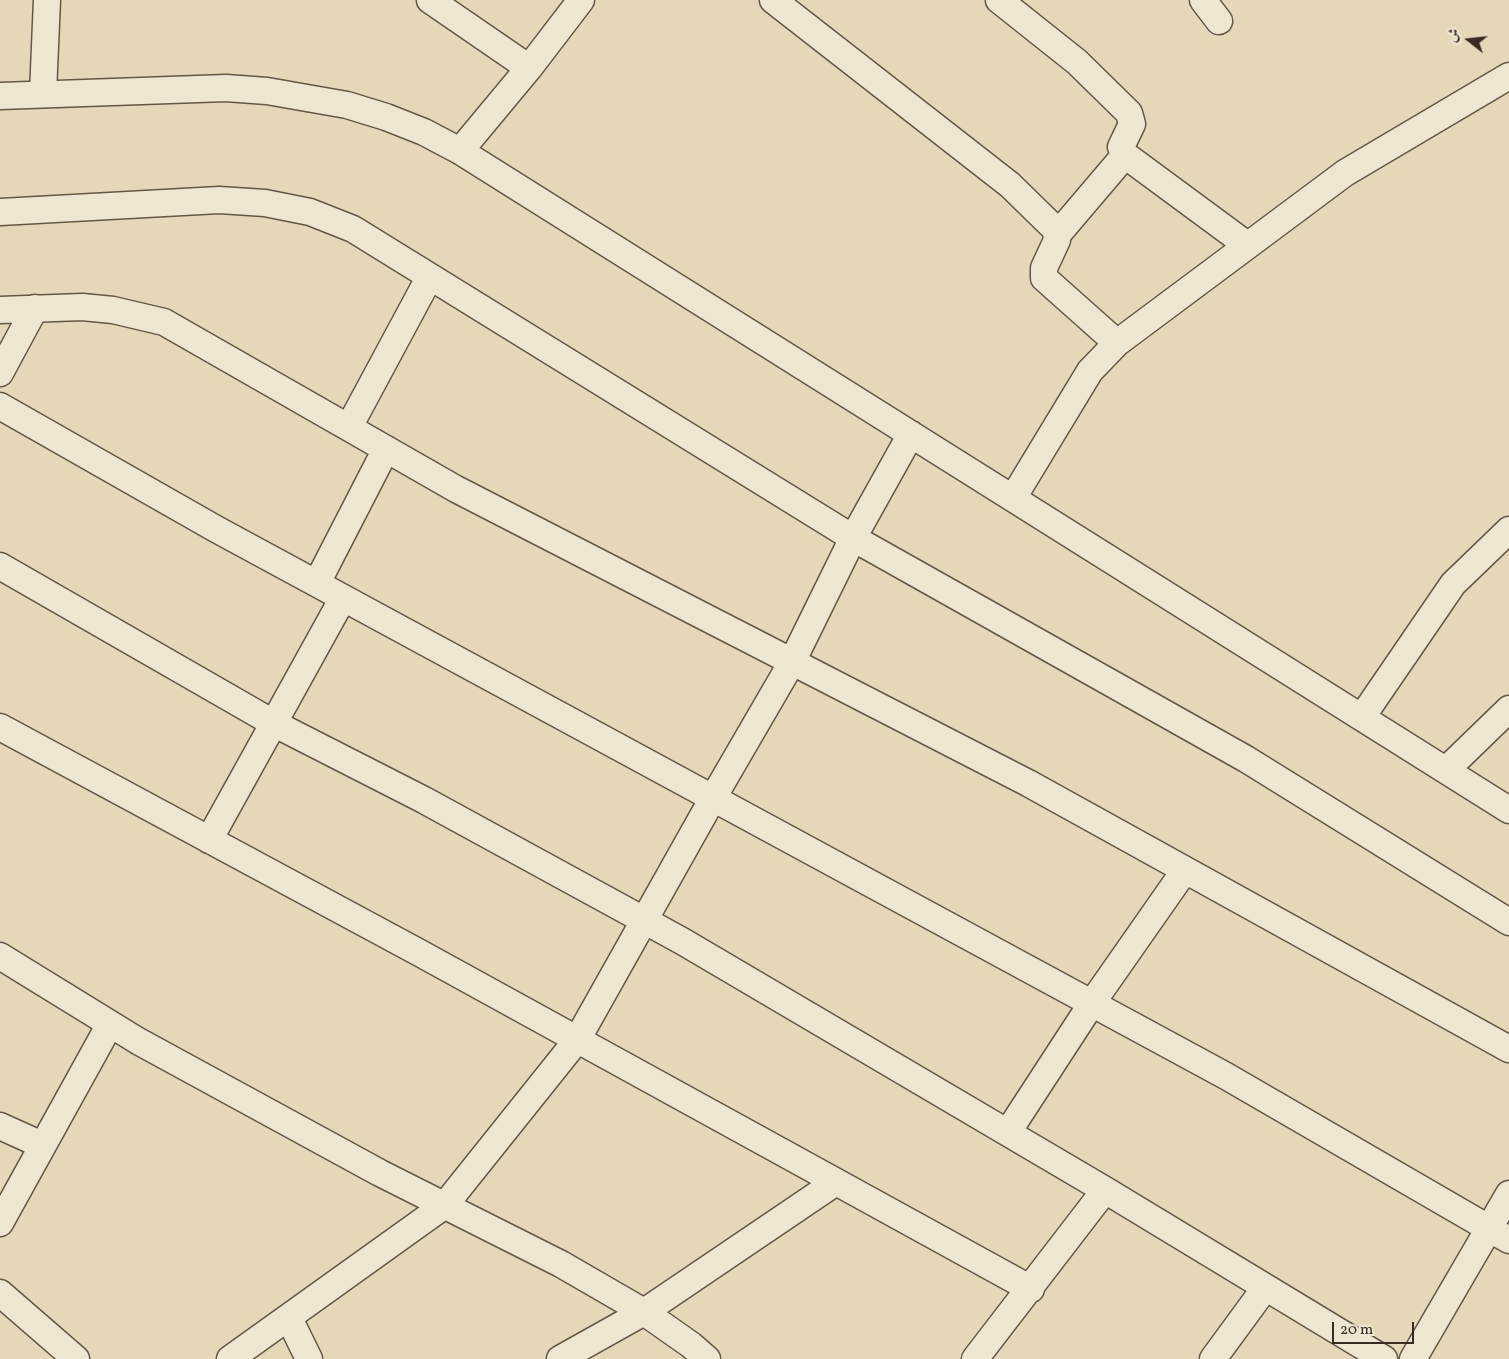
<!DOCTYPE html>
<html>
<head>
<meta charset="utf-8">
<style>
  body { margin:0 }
  #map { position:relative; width:1509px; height:1359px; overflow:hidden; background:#e5d8b8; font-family:Vollkorn,Amiri,serif }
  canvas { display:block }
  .north { position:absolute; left:1444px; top:15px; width:50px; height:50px; -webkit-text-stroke:4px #eee6d1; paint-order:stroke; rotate:286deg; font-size:14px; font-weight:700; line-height:20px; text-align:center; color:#392a24 }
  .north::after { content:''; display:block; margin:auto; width:18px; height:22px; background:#392a24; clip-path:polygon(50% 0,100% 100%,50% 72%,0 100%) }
  .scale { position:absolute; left:1332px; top:1322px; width:82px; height:22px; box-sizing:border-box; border:2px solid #392a24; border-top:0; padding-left:6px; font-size:15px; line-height:18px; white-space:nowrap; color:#392a24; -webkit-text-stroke:4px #eee6d1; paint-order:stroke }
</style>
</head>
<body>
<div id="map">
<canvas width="1509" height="1359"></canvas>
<div class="north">ش</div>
<div class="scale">20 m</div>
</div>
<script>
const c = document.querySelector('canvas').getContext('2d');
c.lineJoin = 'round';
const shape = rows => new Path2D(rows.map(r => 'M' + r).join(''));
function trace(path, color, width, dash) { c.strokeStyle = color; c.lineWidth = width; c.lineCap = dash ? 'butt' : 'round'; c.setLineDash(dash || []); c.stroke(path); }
const minor = shape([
  [430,0,529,68],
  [773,0,1010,185,1056,230,1057,240,1044,268,1044,278,1117,343],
  [999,0,1077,62,1129,113,1132,124,1121,147,1125,155,1247,245],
  [1203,0,1219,21],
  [43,93,47,0],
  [0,96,226,88,267,91,347,105,386,117,424,132,460,151,1509,810],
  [460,151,529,68,581,0],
  [0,212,219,200,265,203,310,212,353,229,853,538,1246,759,1509,922],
  [1057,235,1125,155],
  [0,310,82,307,113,310,164,322,456,489,1028,783,1509,1049],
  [0,373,35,308],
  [0,406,216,529,1226,1076,1509,1240],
  [349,427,429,278],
  [1013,498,1090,371,1117,343,1345,173,1509,76],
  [0,566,275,724,424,800,682,941,1105,1190,1384,1359],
  [317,583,386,449],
  [1362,717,1453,584,1509,530],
  [0,727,418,952,1031,1289],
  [1446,770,1509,709],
  [209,840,343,598],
  [0,956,138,1041,380,1173,561,1264,644,1312,691,1345,707,1359],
  [0,1126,42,1145],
  [1008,1132,1092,1003,1185,870],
  [0,1223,110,1024],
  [0,1293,76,1359],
  [289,1318,309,1359],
  [230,1359,445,1205,577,1040,713,798,792,662,853,538,911,434],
  [560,1359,644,1312,836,1182],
  [975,1359,1105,1190],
  [1213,1359,1265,1288],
  [1413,1359,1509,1194]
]);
trace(minor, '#645649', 29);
trace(minor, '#eee6d1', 26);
</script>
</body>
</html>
